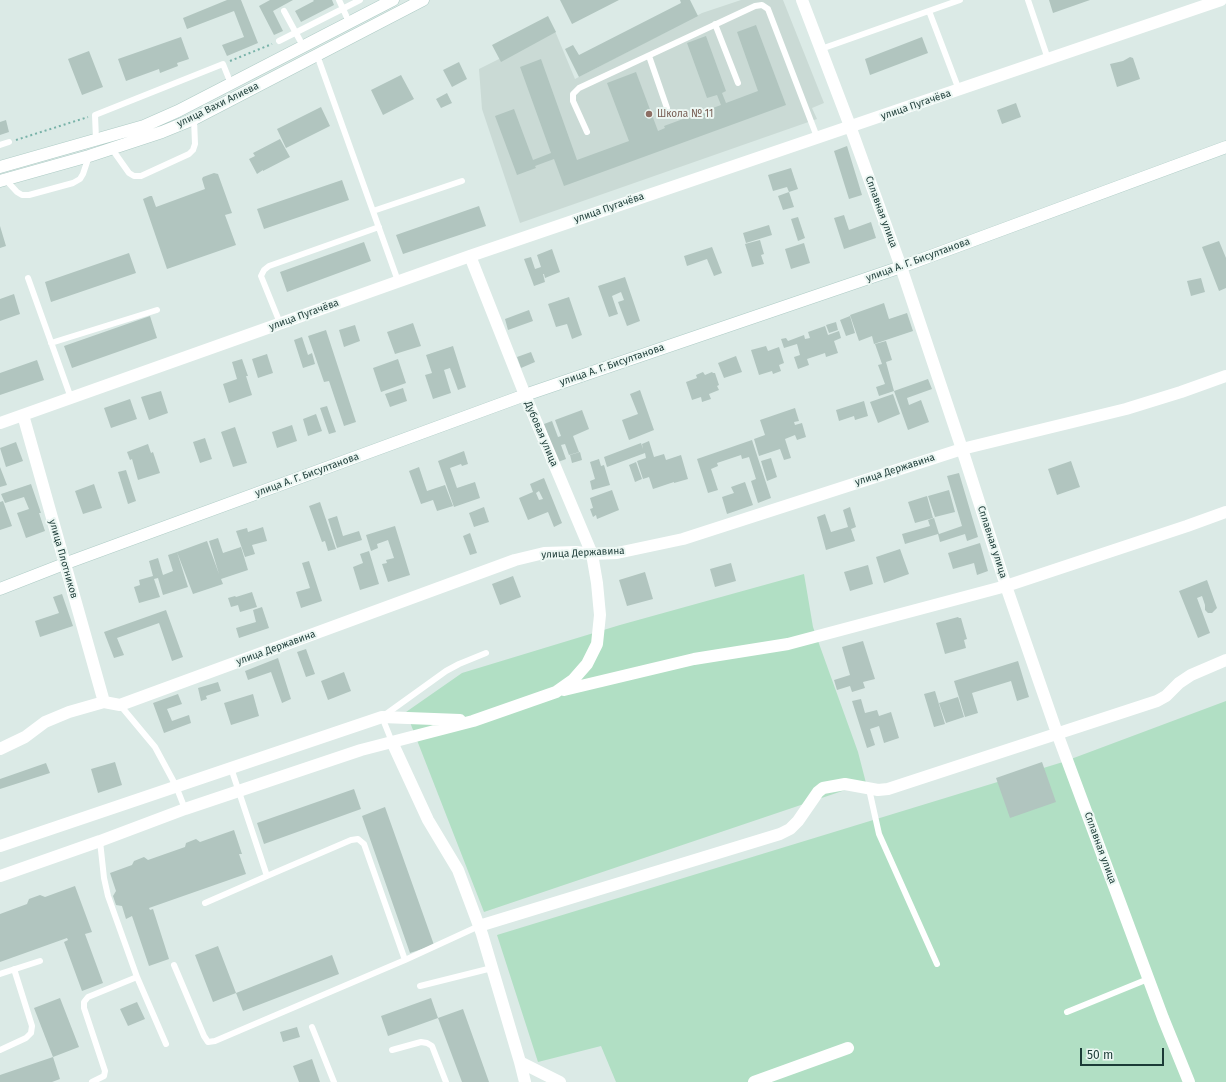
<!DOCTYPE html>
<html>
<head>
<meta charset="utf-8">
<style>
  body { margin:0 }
  #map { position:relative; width:1226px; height:1082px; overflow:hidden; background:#dbeae6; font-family:"Fira Sans",sans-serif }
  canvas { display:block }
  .scale { position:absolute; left:1080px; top:1048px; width:84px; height:18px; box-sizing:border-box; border:2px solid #1c3b37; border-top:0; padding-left:5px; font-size:12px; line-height:14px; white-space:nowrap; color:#1c3b37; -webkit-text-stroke:3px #ecf7f3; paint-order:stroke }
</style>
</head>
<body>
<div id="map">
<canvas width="1226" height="1082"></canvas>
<div class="scale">50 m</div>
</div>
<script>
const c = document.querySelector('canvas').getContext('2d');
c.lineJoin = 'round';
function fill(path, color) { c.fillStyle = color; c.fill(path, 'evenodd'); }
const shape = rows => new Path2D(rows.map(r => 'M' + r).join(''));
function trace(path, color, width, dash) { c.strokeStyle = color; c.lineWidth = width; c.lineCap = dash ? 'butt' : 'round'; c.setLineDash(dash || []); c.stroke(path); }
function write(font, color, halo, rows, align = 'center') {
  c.font = font + ' "Fira Sans",sans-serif'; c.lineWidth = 4; c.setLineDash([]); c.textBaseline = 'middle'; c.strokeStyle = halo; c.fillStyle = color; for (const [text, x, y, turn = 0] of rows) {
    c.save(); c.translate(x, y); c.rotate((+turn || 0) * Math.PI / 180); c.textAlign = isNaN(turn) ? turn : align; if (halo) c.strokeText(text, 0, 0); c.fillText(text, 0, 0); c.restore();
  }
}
fill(shape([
  [741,0,783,0,824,103,812,108,817,119,520,223,482,109,479,69,555,31,575,79,702,13]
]), '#cadad5');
fill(shape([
  [804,574,813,627,858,752,866,783,484,912,406,712,462,673,620,625],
  [1226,701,1226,1082,616,1082,601,1046,538,1062,497,935,1063,762]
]), '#b1dfc4');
fill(shape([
  [227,0,241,0,258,43,227,56,222,45,244,37,234,11,187,29,183,18],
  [270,0,293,0,273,11,283,31,274,35,259,6],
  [313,0,332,0,334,5,301,22,295,11,314,1],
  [560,0,619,0,572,24],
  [680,0,690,0,698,16,579,77,565,49,573,45,579,55,681,3],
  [1049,0,1090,0,1053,13],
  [548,16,556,32,501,62,492,45],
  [756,25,786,105,564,186,554,159,535,166,536,168,517,175,495,116,514,109,533,160,551,153,520,67,541,59,577,160,629,141,607,83,636,72,658,131,665,128,664,126,721,105,717,95,707,98,687,43,706,36,726,91,722,93,726,103,758,91,737,32],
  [181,37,189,59,177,63,178,66,160,73,159,69,126,81,118,59],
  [922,37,928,53,870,75,865,59],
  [89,51,103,87,82,95,68,59],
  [1130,57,1133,58,1140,79,1117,87,1110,64,1123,61],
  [459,62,467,79,452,87,443,70],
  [401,75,414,99,383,115,371,90],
  [447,93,452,103,441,108,436,99],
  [1016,103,1021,117,1002,124,997,110],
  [321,107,330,126,286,148,277,129],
  [6,120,9,132,0,135,0,122],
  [280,139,290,157,263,171,263,170,257,174,249,159,255,156,253,153],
  [847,146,862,195,849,199,834,151],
  [791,168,798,189,789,192,787,187,773,191,768,175],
  [214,173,218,174,232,213,225,215,236,245,167,269,143,199,150,196,152,196,156,207,205,189,202,179,203,177],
  [342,180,349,200,264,229,257,209],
  [789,192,794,207,783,210,778,196],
  [479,206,486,226,403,254,396,235],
  [844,215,849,230,871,222,876,238,844,249,834,218],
  [798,217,805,238,798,241,791,219],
  [769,225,772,235,746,243,743,233],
  [0,226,6,246,0,248],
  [760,240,764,254,761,255,764,264,752,267,745,244],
  [1219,241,1226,258,1226,288,1219,291,1202,247],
  [364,242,371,261,287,292,280,272],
  [804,243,810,263,791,269,785,249],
  [712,247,722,273,714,276,707,259,687,266,684,256],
  [552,249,560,272,545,278,544,274,543,274,545,282,534,286,524,259,531,257,535,269,541,267,537,255],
  [129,253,136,273,51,302,45,282],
  [625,277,640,321,627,326,618,302,624,300,621,292,612,296,618,314,609,317,598,286],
  [1201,278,1205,292,1191,296,1187,281],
  [14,294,20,314,0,321,0,299],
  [569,297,582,335,572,339,567,324,556,327,548,304],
  [884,303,889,319,907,313,913,331,874,344,872,336,859,341,850,315],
  [529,310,533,321,508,330,505,319],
  [150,316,157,338,72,368,64,346],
  [850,316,855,333,846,336,840,320],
  [836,322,838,330,829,333,826,325],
  [413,323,421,346,395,354,387,332],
  [355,325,360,341,344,347,339,330],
  [825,326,828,335,839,331,841,338,834,341,838,353,826,357,825,353,807,359,809,365,798,369,794,357,800,355,797,344,784,348,781,339,786,338,788,341,804,335,805,339,810,338,808,332],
  [326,330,356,422,344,426,329,381,324,382,308,336],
  [302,337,308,355,312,353,315,364,303,368,294,340],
  [886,341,892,360,886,362,894,391,879,396,876,387,885,384,878,365,882,364,875,344],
  [453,346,466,387,458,390,450,368,444,370,451,393,433,399,425,375,432,373,426,355],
  [766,346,768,351,779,347,784,363,779,365,781,371,773,374,772,371,759,375,751,350],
  [531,352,535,362,521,368,517,357],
  [267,354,273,373,258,378,252,359],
  [736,356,742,372,724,378,718,363],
  [242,359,248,376,246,376,252,395,229,403,223,384,237,379,232,362],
  [398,359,406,383,381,392,373,368],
  [37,360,44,380,0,395,0,373],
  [703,372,705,375,712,372,713,373,715,373,719,385,717,386,719,390,709,394,711,399,702,402,701,397,692,400,686,382,697,378,696,375],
  [928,379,932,389,907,398,909,405,921,400,929,422,908,430,894,391],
  [403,388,407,401,390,407,385,394],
  [640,390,654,430,629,440,622,420,638,414,630,394],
  [161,391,168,413,149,420,141,397],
  [893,394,900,414,878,423,870,402],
  [130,399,137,419,111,428,104,408],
  [864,401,868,416,855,420,854,416,839,421,836,410],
  [327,406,336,432,329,434,320,408],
  [795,408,799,421,794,422,795,425,802,423,806,437,797,440,795,435,785,439,791,458,784,460,780,449,759,456,754,439,765,435,760,420],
  [582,410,589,429,573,436,579,452,569,455,565,444,561,445,566,459,558,462,544,424,552,421,558,437,561,436,555,420],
  [316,414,322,431,308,436,303,419],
  [292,425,297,441,277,448,272,432],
  [235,427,247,463,233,467,221,432],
  [205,438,212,459,200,463,193,442],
  [752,440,771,498,758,503,751,481,756,479,749,457,742,459,741,455,717,463,718,466,711,469,718,490,708,493,697,459],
  [649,441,654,457,664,454,666,460,681,455,688,479,674,483,674,482,653,489,649,477,643,479,637,461,646,458,645,453,607,467,604,457,641,443,643,449,642,444],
  [16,442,23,461,6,467,0,448],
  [148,444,151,453,153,452,160,473,138,480,132,459,130,460,127,452],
  [464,451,468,464,462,466,461,464,450,468,457,488,475,482,480,498,454,507,438,461],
  [580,452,582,460,572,463,570,455],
  [771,458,777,477,767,481,761,461],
  [599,459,601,466,604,465,610,485,592,490,590,481,595,479,590,462],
  [1071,461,1080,487,1057,495,1048,469],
  [636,462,642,479,635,482,629,465],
  [0,467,7,485,0,487],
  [419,467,427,491,445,485,453,506,437,511,433,500,421,504,409,471],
  [126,470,136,501,128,504,118,472],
  [959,473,978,537,967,541,965,534,940,542,938,534,905,544,902,534,930,526,928,520,934,518,939,534,962,526,947,476],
  [544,478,562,523,554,527,548,512,528,520,519,498,533,492,530,484],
  [539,491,543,499,539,500,536,493],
  [745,482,753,505,727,514,722,497,734,493,731,487],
  [31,484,41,513,39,513,45,531,26,538,17,513,29,509,24,497,5,503,1,494],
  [94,484,102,508,83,514,75,491],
  [612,490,619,510,597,519,596,515,593,517,590,509,593,508,590,498],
  [949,490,955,512,935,517,928,496],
  [927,496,933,518,915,523,908,502],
  [3,501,12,526,0,530,0,502],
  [320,502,336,549,328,551,325,541,322,542,309,506],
  [484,507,489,522,474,527,469,513],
  [850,507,856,527,851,529,855,541,826,550,817,517,825,514,831,532,848,527,843,510],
  [337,516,343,536,359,531,362,540,337,548,328,519],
  [395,526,410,575,388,582,382,564,387,563,386,560,394,558,388,540,377,544,378,548,371,551,366,535],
  [263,527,267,541,252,545,255,554,245,557,236,531,247,528,248,532],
  [470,533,477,553,470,555,463,536],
  [218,538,223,553,241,547,248,570,221,579,223,584,193,594,177,552,207,541,219,574,209,541],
  [980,543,988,571,977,575,974,563,953,569,948,553],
  [900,549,909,574,884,583,876,557],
  [369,551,379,584,360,590,353,567,363,563,360,554],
  [177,552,188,587,163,595,158,578,154,579,160,597,139,603,134,587,140,585,139,580,153,576,149,561,158,558,163,575,173,571,168,555],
  [309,561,322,601,301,608,296,592,310,588,302,563],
  [731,563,736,581,715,587,710,569],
  [868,565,873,584,850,591,844,572],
  [645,572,653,599,627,606,619,580],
  [513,576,521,597,500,605,492,584],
  [1207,580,1217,608,1212,613,1208,613,1205,610,1205,605,1202,596,1197,598,1210,633,1198,638,1179,591],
  [252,592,257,607,240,612,238,605,231,607,228,598,235,596,236,597],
  [62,594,73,626,40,637,35,621,59,613,53,597],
  [262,607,269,628,239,638,236,628,256,622,253,610],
  [166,610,183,657,172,661,159,623,117,638,124,655,114,658,104,632],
  [958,617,959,618,961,618,967,639,964,640,966,648,945,654,936,623],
  [863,641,875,679,863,682,865,688,852,692,850,686,837,690,834,680,850,675,842,647],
  [306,649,315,674,306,677,297,652],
  [278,658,291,699,282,703,271,672,248,680,245,671],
  [1018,661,1029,697,1017,701,1011,681,972,693,978,713,965,717,954,681],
  [344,672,351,691,328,700,321,681],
  [218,682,221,691,206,696,207,699,201,701,198,688],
  [935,691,945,724,934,727,924,694],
  [178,694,182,704,167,709,172,721,189,715,191,723,164,733,153,703],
  [253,694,259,716,231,725,224,703],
  [958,697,964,717,946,723,939,703],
  [861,699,865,713,877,710,879,716,891,712,899,738,884,743,879,726,870,729,875,745,867,748,852,701],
  [115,762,122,785,98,793,91,769],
  [1042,762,1056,802,1010,818,996,778],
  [46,763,50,773,0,789,0,779],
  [354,789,361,809,264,844,257,823],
  [385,807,434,945,410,953,362,816],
  [234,830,242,854,239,854,246,874,149,908,150,910,153,909,169,959,149,966,132,916,126,919,122,906,116,905,113,896,116,891,110,873,132,865,134,861,144,857,148,860,185,847,186,843,196,839,200,842],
  [75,886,92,932,85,934,103,983,82,991,64,942,68,940,67,938,0,962,0,914,27,904,29,899,40,895,45,897],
  [218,946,236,993,213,1002,195,955],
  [332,955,339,974,243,1011,236,993],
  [60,998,79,1047,53,1057,60,1079,52,1082,0,1082,0,1075,53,1057,34,1008],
  [431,998,438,1018,388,1036,381,1016],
  [137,1002,145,1019,128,1026,120,1009],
  [463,1009,489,1082,462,1082,438,1018],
  [297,1027,300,1037,283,1042,280,1032],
  [312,1059,320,1082,299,1082,293,1066]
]), '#b1c5bf');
const secondary = shape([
  [0,167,144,126,178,111,393,0],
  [0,181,89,156,162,132,194,119,423,0],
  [0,589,64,564,525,395,901,267,1226,147]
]);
trace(secondary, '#adcbc5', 13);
trace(shape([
  [230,61,272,44],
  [16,140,88,117]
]), '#78b2a8', 2, [2, 3]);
trace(shape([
  [339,0,349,22],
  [1028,0,1048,59],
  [284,11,303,46],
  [929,11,959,90],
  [715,24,738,83],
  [279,41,360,0],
  [821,49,960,0],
  [317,55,398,281],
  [649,56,667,108],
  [587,132,573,101,573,94,579,88,755,6,762,5,768,9,817,137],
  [96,139,95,115,223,64,231,84],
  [0,145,9,142],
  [112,149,129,173,134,176,141,176,189,154,193,150,195,144,194,119],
  [5,179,17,192,22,195,29,195,73,183,80,179,83,174,89,156],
  [373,211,462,181],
  [28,278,71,398],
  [280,323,261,276,264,270,269,266,379,227],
  [51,343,157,310],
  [120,705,155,747,176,786,185,809],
  [392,742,382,717,446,671,459,664,486,653],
  [231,768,267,876,351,840,358,839,364,844,405,960],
  [869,789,879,834,937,964],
  [100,841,104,878,108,896,137,977,166,1044],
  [205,903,267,876],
  [174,965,204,1036,208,1042,215,1041,405,960,479,926],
  [0,974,40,961],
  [420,986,492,968],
  [1067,1012,1148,979],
  [312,1027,334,1082],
  [0,1050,26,1038,31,1033,32,1026,14,969],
  [392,1050,421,1042,427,1043,432,1046,446,1082],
  [92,1082,104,1076,105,1071,84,1008,84,1002,88,997,137,977]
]), '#fff', 6);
trace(shape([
  [802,0,850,126,901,267,962,449,1006,586,1057,733,1163,1018,1189,1082],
  [23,415,104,702],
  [0,423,470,256,1221,0],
  [564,690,694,659,788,644,1006,586,1187,526,1226,512],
  [392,742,428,820,458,870,482,934,520,1062,560,1082],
  [0,749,25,737,45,722,69,712,104,702,120,705,515,560,544,553,576,552,592,554,617,553,683,539,962,449,1126,409,1181,392,1226,376],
  [0,846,382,717,460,720],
  [0,876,100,841,185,809,361,750,473,721,556,692,573,680,587,664,597,644,600,615,597,583,592,554,525,395,470,256],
  [479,926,780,834,790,829,798,821,818,792,823,788,845,784,878,790,888,789,1157,701,1166,696,1179,683,1191,675,1226,660],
  [520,1062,525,1082],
  [754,1082,848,1048]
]), '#fff', 12);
trace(secondary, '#fff', 12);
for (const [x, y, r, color] of [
  [649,114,4,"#8d6e63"]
]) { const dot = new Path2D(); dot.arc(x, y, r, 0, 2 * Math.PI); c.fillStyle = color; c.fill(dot); trace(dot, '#ecf7f3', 1.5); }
write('10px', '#1c3b37', '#ecf7f3', [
  ["улица Вахи Алиева",218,105,-26],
  ["улица Пугачёва",916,105,-19],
  ["улица Пугачёва",609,208,-19],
  ["Сплавная улица",881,212,70],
  ["улица А. Г. Бисултанова",918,260,-20],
  ["улица Пугачёва",304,315,-20],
  ["улица А. Г. Бисултанова",612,365,-19],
  ["Дубовая улица",541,434,67],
  ["улица Державина",895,470,-18],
  ["улица А. Г. Бисултанова",307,475,-20],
  ["Сплавная улица",992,542,72],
  ["улица Державина",583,553,-3],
  ["улица Плотников",63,559,74],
  ["улица Державина",276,648,-20],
  ["Сплавная улица",1100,848,70]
]);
write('10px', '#785e54', '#ecf7f3', [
  ["Школа № 11",657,114]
], 'left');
</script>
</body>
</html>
